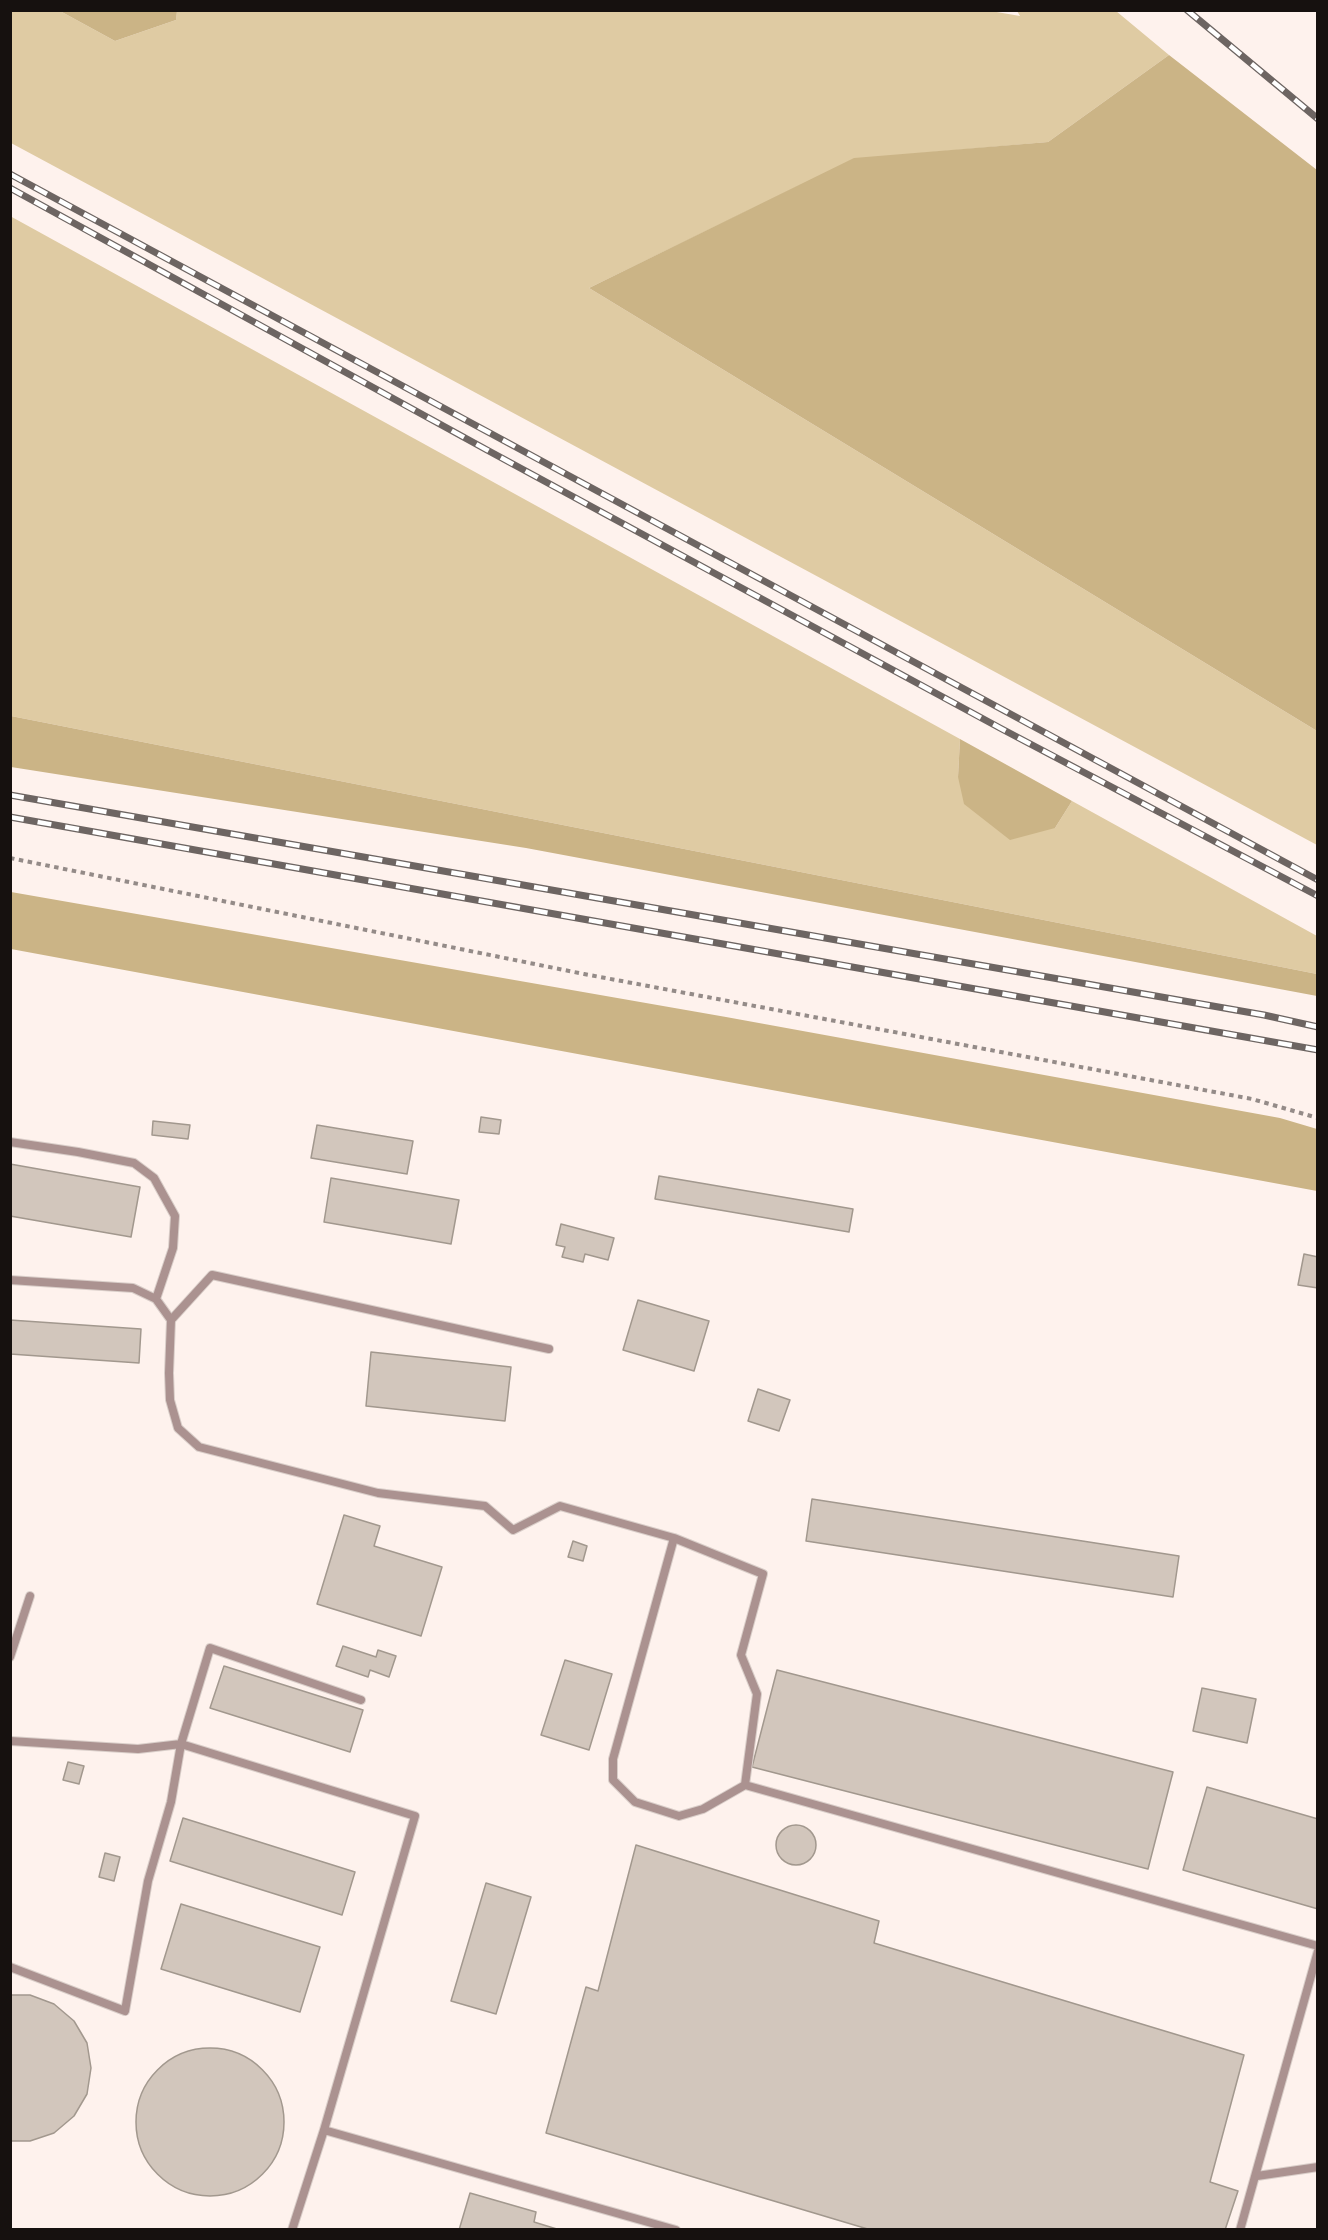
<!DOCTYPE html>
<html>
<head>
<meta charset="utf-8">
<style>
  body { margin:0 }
  #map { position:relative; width:1328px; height:2240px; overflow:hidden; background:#fef2ed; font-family:"Roboto Serif",serif }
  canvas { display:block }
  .frame { position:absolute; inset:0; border:12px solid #16110f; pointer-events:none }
</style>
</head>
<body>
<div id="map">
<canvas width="1328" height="2240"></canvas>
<div class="frame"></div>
</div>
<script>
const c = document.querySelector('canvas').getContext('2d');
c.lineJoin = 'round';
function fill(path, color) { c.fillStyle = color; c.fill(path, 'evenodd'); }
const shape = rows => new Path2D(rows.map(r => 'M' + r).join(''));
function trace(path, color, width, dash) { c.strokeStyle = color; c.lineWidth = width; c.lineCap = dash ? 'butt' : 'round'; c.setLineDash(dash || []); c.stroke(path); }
fill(shape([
  [177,10,985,10,1020,16,1017,11,1116,11,1169,55,1048,142,854,159,589,288,1317,731,1317,845,11,143,10,11,60,11,115,41,176,20],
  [10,216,960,739,958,777,1055,828,1072,801,1317,936,1317,974,11,716]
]), '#dfcba3');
fill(shape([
  [60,11,177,11,176,20,115,41],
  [1169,55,1317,170,1317,731,589,288,854,158,1048,142],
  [11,716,1317,974,1317,996,526,848,11,767],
  [960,739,1072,801,1055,828,1010,840,964,804,958,777],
  [11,892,726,1017,1280,1118,1317,1129,1317,1191,11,949]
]), '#cbb486');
const building = shape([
  [481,1117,501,1120,499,1134,479,1132,481,1117],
  [153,1121,190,1125,188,1139,152,1135,153,1121],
  [317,1125,413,1141,407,1174,311,1158,317,1125],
  [10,1164,140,1187,131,1237,10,1216,10,1164],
  [659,1176,853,1209,849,1232,655,1199,659,1176],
  [331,1178,459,1200,451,1244,324,1222,331,1178],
  [561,1224,614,1238,608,1260,585,1254,583,1262,562,1257,565,1247,556,1245,561,1224],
  [1304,1254,1318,1257,1318,1288,1298,1285,1304,1254],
  [638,1300,709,1321,694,1371,623,1350,638,1300],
  [10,1320,141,1329,139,1363,10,1354,10,1320],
  [371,1352,511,1367,505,1421,366,1406,371,1352],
  [758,1389,790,1400,779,1431,748,1421,758,1389],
  [812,1499,1179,1556,1173,1597,806,1541,812,1499],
  [344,1515,380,1526,374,1546,442,1567,421,1636,317,1604,344,1515],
  [573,1541,587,1546,583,1561,568,1557,573,1541],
  [343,1646,376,1657,378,1650,396,1656,389,1677,370,1670,368,1677,336,1666,343,1646],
  [565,1660,612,1674,589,1750,541,1735,565,1660],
  [224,1666,363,1710,350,1752,210,1708,224,1666],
  [777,1670,1173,1772,1148,1869,752,1767,777,1670],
  [1202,1688,1256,1699,1247,1743,1193,1731,1202,1688],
  [68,1762,84,1766,79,1784,63,1780,68,1762],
  [1207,1787,1318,1819,1318,1909,1183,1870,1207,1787],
  [183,1818,355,1872,342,1915,170,1861,183,1818],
  '776 1845a20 20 0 1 1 40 0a20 20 0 1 1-40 0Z',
  [636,1845,879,1921,874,1943,1244,2055,1210,2182,1238,2191,1225,2230,871,2230,546,2133,586,1987,598,1991,636,1845],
  [105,1853,120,1857,114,1881,99,1877,105,1853],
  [486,1883,531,1897,496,2014,451,2001,486,1883],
  [181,1904,320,1947,300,2012,161,1969,181,1904],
  [10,1995,30,1995,54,2004,74,2021,87,2043,91,2068,87,2094,74,2116,54,2133,30,2141,10,2141,10,1995],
  '136 2122a74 74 0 1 1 148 0a74 74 0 1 1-148 0Z',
  [470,2193,536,2212,534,2222,560,2230,459,2230,470,2193]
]);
fill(building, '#d2c6bc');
trace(building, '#a2988e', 1.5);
const service = shape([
  [10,1142,78,1152,134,1163,154,1178,175,1216,173,1248,156,1299],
  [10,1280,133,1288,156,1299,171,1320,169,1373,170,1400,178,1428,199,1447,378,1493,485,1506,513,1530,560,1506,674,1538,763,1574,741,1655,757,1694,745,1785],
  [171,1320,212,1275,549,1349],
  [674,1538,613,1759,613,1780,635,1802,679,1816,703,1809,745,1785,1318,1946],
  [10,1657,30,1596],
  [10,1741,138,1749,181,1744,415,1816,324,2130,292,2230],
  [10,1967,125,2011,148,1881,171,1802,181,1744,210,1648,361,1700],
  [324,2130,676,2230],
  [1257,2176,1318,2167],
  [1240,2230,1318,1951]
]);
trace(service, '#d9cec9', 10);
trace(shape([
  [10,858,584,974,1252,1099,1318,1118]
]), '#948b88', 4, [4.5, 4.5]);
trace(service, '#ab9290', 8);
const rail = shape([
  [1187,10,1318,119],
  [10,174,1318,880],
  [10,188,487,450,1000,728,1318,896],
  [10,795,1264,1015,1318,1027],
  [10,817,1318,1050]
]);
trace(rail, '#6d6562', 7);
trace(rail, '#fff', 4.5, [14]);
</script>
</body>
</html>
